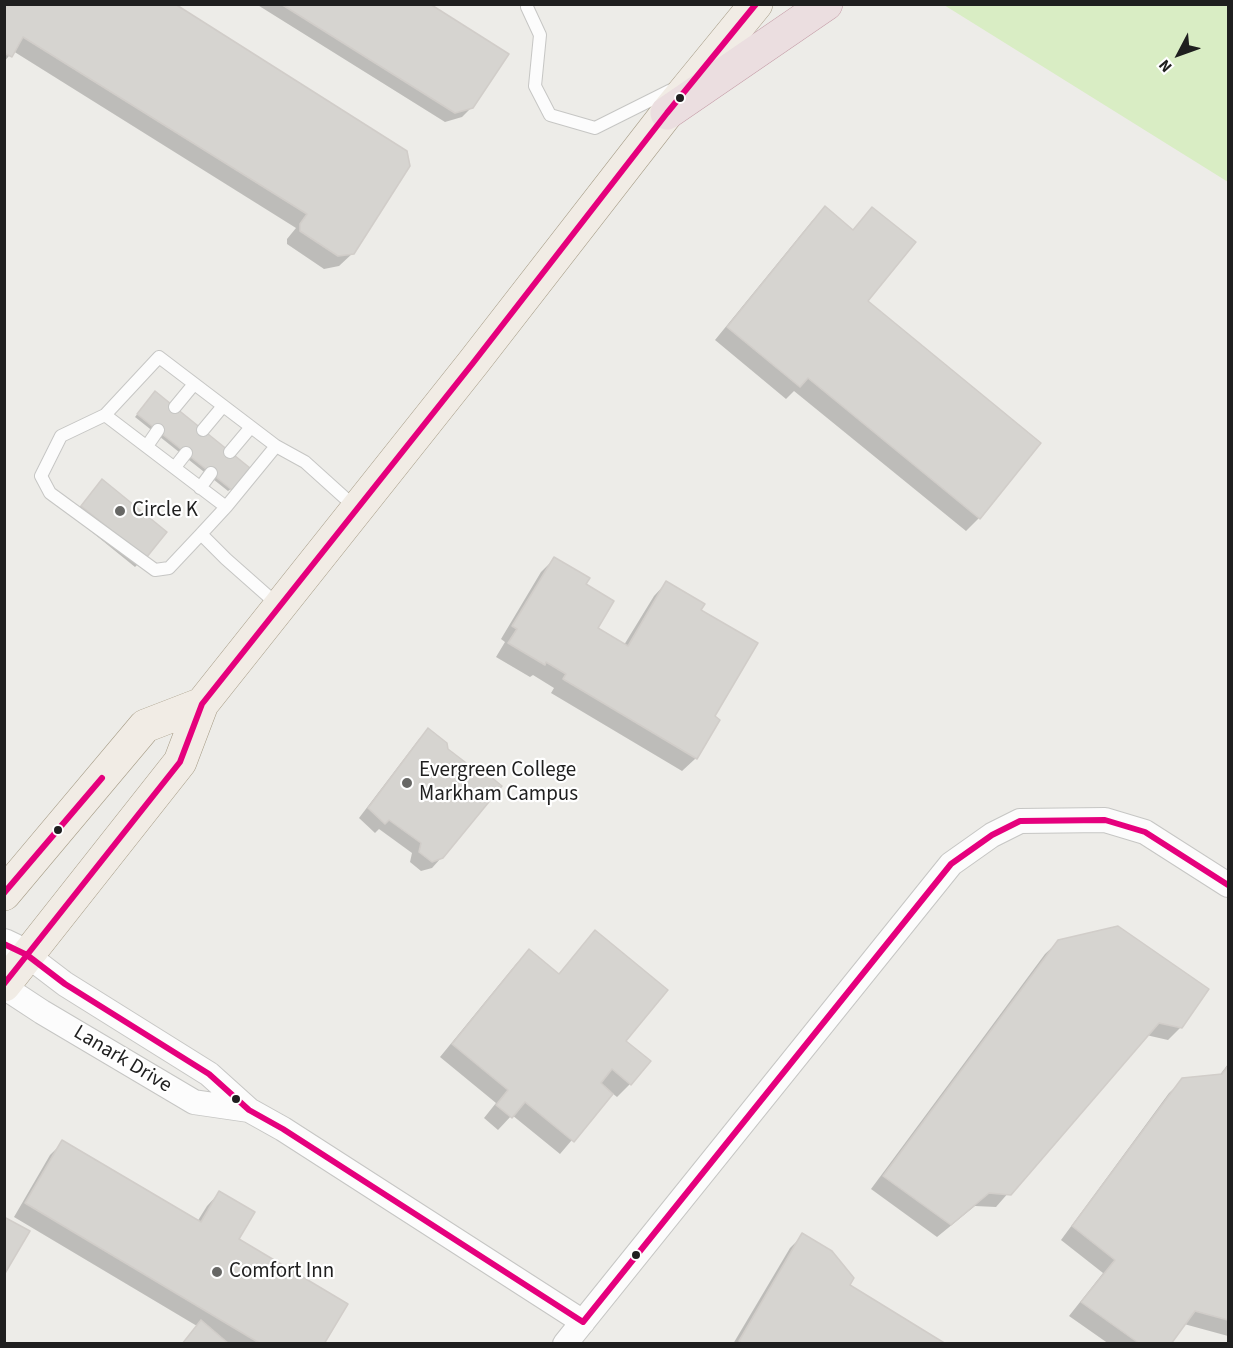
<!DOCTYPE html>
<html>
<head>
<meta charset="utf-8">
<style>
  body { margin:0 }
  #map { position:relative; width:1233px; height:1348px; overflow:hidden; background:#edece8; font-family:"Source Sans 3",sans-serif }
  canvas { display:block }
  .frame { position:absolute; inset:0; border:6px solid #1f1f1f; pointer-events:none }
  .north { position:absolute; left:1149px; top:24px; width:60px; height:60px; -webkit-text-stroke:4px #fff; paint-order:stroke; rotate:229deg; font-size:16px; font-weight:700; line-height:24px; text-align:center; color:#1f1f1f }
  .north::after { content:''; display:block; margin:auto; width:21px; height:27px; background:#1f1f1f; clip-path:polygon(50% 0,100% 100%,50% 72%,0 100%) }
</style>
</head>
<body>
<div id="map">
<canvas width="1233" height="1348"></canvas>
<div class="frame"></div>
<div class="north">N</div>
</div>
<script>
const c = document.querySelector('canvas').getContext('2d');
c.lineJoin = 'round';
function fill(path, color) { c.fillStyle = color; c.fill(path, 'evenodd'); }
const shape = rows => new Path2D(rows.map(r => 'M' + r).join(''));
function trace(path, color, width, dash) { c.strokeStyle = color; c.lineWidth = width; c.lineCap = dash ? 'butt' : 'round'; c.setLineDash(dash || []); c.stroke(path); }
function write(font, color, halo, rows, align = 'center') {
  c.font = font + ' "Source Sans 3",sans-serif'; c.lineWidth = 4.5; c.setLineDash([]); c.textBaseline = 'middle'; c.strokeStyle = halo; c.fillStyle = color; for (const [text, x, y, turn = 0] of rows) {
    c.save(); c.translate(x, y); c.rotate((+turn || 0) * Math.PI / 180); c.textAlign = isNaN(turn) ? turn : align; if (halo) c.strokeText(text, 0, 0); c.fillText(text, 0, 0); c.restore();
  }
}
fill(shape([
  [944,5,1228,5,1228,182]
]), '#d9edc4');
fill(shape([
  [4,4,172,4,353,253,339,266,324,269,287,244,287,239,296,228,13,51,4,62],
  [256,4,427,4,472,107,462,117,445,122],
  [825,209,852,231,872,209,866,301,979,518,966,531,794,391,786,399,715,340,812,221],
  [152,396,231,489,228,491,135,417],
  [102,481,145,557,135,567,72,516],
  [554,559,584,584,596,628,624,645,654,596,666,583,699,610,712,717,718,720,695,759,682,771,551,693,554,688,533,675,530,677,496,657,505,642,501,639,541,572],
  [428,730,446,750,478,773,442,857,432,868,421,871,410,862,412,853,379,829,375,833,359,818,419,739],
  [595,932,624,1041,630,1084,617,1097,612,1093,560,1154,512,1115,498,1130,484,1118,496,1103,440,1057,516,964,529,951,558,975],
  [1059,941,1181,1027,1168,1040,1146,1035,996,1207,975,1206,937,1237,871,1189,1045,954],
  [1228,1064,1228,1336,1184,1324,1169,1344,1109,1344,1069,1316,1103,1273,1061,1240,1169,1093,1183,1080,1219,1076],
  [63,1142,197,1222,207,1206,219,1193,237,1240,323,1344,182,1344,197,1326,14,1217,50,1155],
  [803,1235,847,1285,943,1344,733,1344,790,1248]
]), '#0003');
const building = shape([
  [4,4,175,4,407,151,410,166,354,254,338,256,300,231,300,224,307,214,23,37,12,57,4,53,4,4],
  [281,4,430,4,509,54,473,108,455,113,281,4],
  [825,206,853,230,872,207,916,242,868,301,1041,443,980,519,808,378,800,387,727,327,825,206],
  [155,391,250,468,232,490,137,414,155,391],
  [102,479,167,532,146,558,81,506,102,479],
  [554,557,590,578,586,584,614,601,598,628,628,646,666,581,705,604,701,610,758,643,715,716,720,720,697,759,563,679,566,674,546,662,545,665,508,643,517,629,512,626,554,557],
  [428,728,447,743,448,749,478,772,485,772,502,786,443,858,432,862,419,852,421,843,389,820,385,824,368,808,428,728],
  [1118,926,1209,989,1182,1028,1159,1023,1011,1195,989,1193,951,1225,883,1176,1058,940,1118,926],
  [595,930,668,990,626,1041,651,1061,631,1085,612,1069,601,1083,613,1094,574,1142,525,1102,512,1118,496,1105,508,1090,452,1044,529,949,559,974,595,930],
  [1228,1066,1228,1320,1195,1311,1171,1344,1140,1344,1081,1302,1115,1260,1072,1226,1182,1078,1222,1074,1228,1066],
  [62,1140,201,1222,219,1191,255,1212,239,1239,348,1304,324,1344,261,1344,25,1203,62,1140],
  [4,1217,30,1231,4,1275,4,1217],
  [802,1233,832,1251,854,1278,850,1285,946,1344,743,1344,739,1341,802,1233],
  [201,1320,229,1344,182,1344,201,1320]
]);
fill(building, '#d6d4d0');
trace(building, '#d1cdc9', 1.5);
const service = shape([
  [527,7,540,35,535,86,550,115,595,128,675,88],
  [175,407,194,384],
  [105,415,61,436,41,476,50,493,155,570,169,568,201,534],
  [203,430,223,406],
  [147,446,158,430],
  [230,452,251,427],
  [175,467,186,453],
  [200,488,211,473],
  [226,507,276,446],
  [278,605,226,559,201,534,226,507,105,415,159,357,276,446,305,462,356,508]
]);
const minor = shape([
  [27,955,65,984,209,1074,249,1110,283,1129,583,1322],
  [4,987,42,1012,194,1102,249,1110],
  [565,1344,951,864,992,835,1020,821,1105,820,1145,832,1228,885]
]);
const tertiary = shape([
  [4,944,27,955]
]);
const primary = shape([
  [4,894,145,726,202,704],
  [4,985,180,762,202,704,473,363,667,113,756,4]
]);
const motorway = shape([
  [667,113,826,4]
]);
trace(service, '#c6c6c4', 14);
trace(minor, '#c6c6c4', 26);
trace(tertiary, '#c6c6c4', 32);
trace(primary, '#a49a84', 34);
trace(motorway, '#c59da8', 34);
trace(service, '#fcfcfc', 12);
trace(minor, '#fcfcfc', 24);
trace(tertiary, '#fcfcfc', 30);
trace(primary, '#f1ece5', 33);
trace(motorway, '#ebdee0', 33);
trace(shape([
  [4,893,102,778],
  [4,944,27,955,65,984,209,1074,249,1110,283,1129,583,1322,951,864,992,835,1020,821,1105,820,1145,832,1228,885],
  [4,984,180,762,202,704,473,363,667,113,756,4]
]), '#e5007d', 6);
for (const [x, y, r, color] of [
  [680,98,5,"#1f1f1f"],
  [120,511,6,"#676765"],
  [407,783,6,"#676765"],
  [58,830,5,"#1f1f1f"],
  [236,1099,5,"#1f1f1f"],
  [636,1255,5,"#1f1f1f"],
  [217,1272,6,"#676765"]
]) { const dot = new Path2D(); dot.arc(x, y, r, 0, 2 * Math.PI); c.fillStyle = color; c.fill(dot); trace(dot, '#fff', 2); }
write('21px', '#1f1f1f', '#fff', [
  ["Circle K",132,511],
  ["Evergreen College",419,771],
  ["Markham Campus",419,795],
  ["Comfort Inn",229,1272]
], 'left');
write('21px', '#1f1f1f', '#fff', [
  ["Lanark Drive",122,1060,31]
]);
</script>
</body>
</html>
